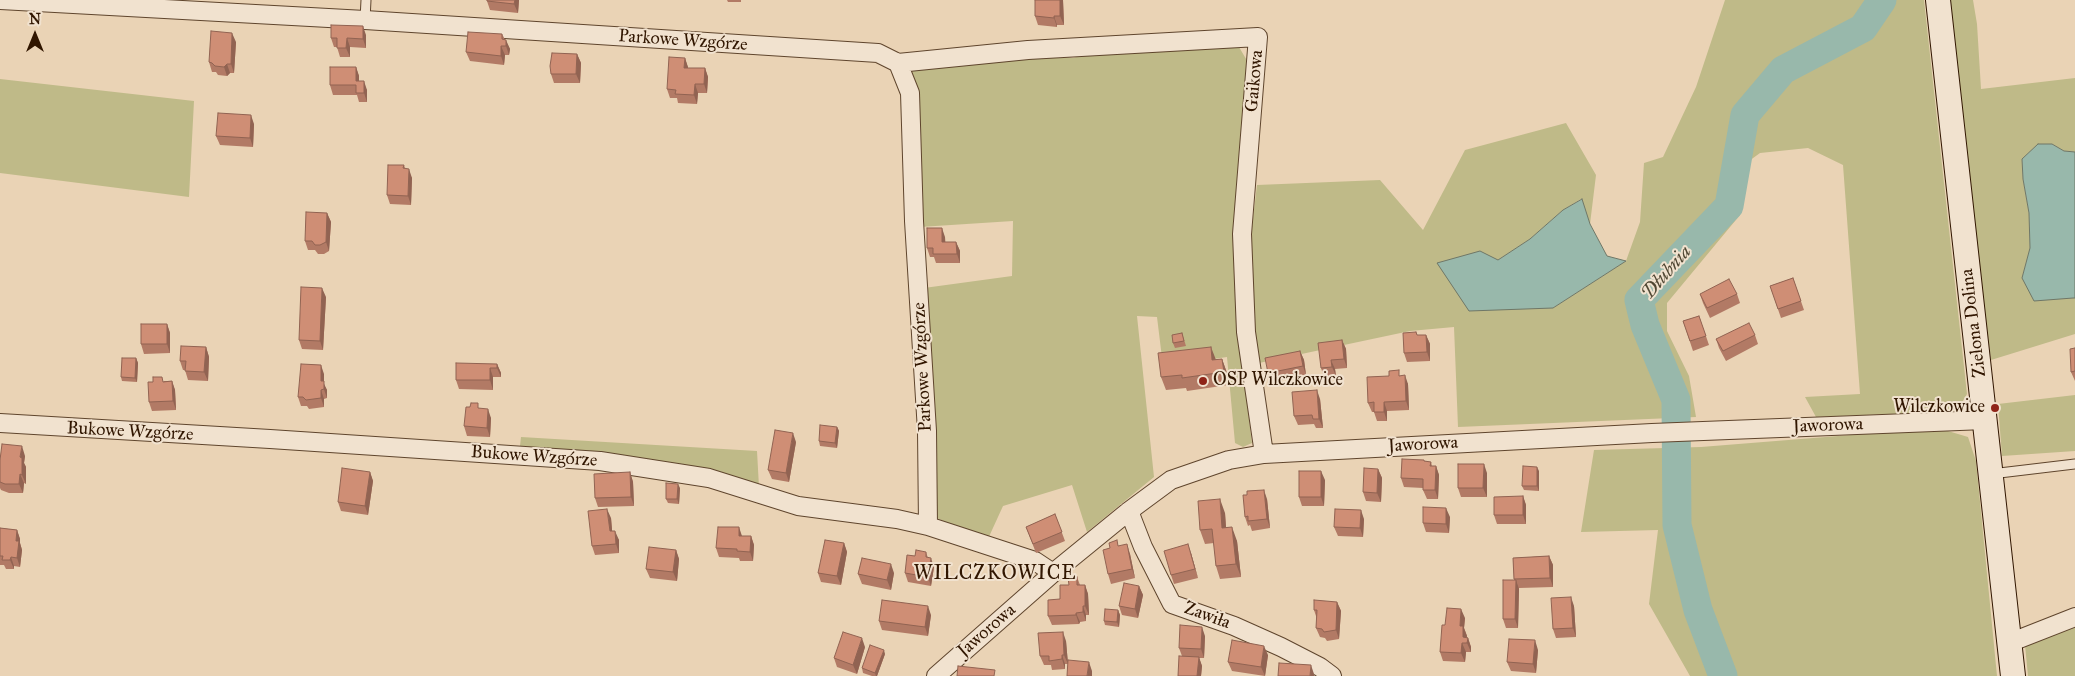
<!DOCTYPE html>
<html>
<head>
<meta charset="utf-8">
<style>
  body { margin:0 }
  #map { position:relative; width:2075px; height:676px; overflow:hidden; background:#ead3b5; font-family:"IM FELL Great Primer",serif }
  canvas { display:block }
  .north { position:absolute; left:10px; top:10px; width:50px; height:50px; -webkit-text-stroke:4px #f1e2cf; paint-order:stroke; rotate:0deg; font-size:14px; font-weight:700; line-height:20px; text-align:center; color:#311600 }
  .north::after { content:''; display:block; margin:auto; width:18px; height:22px; background:#311600; clip-path:polygon(50% 0,100% 100%,50% 72%,0 100%) }
</style>
</head>
<body>
<div id="map">
<canvas width="2075" height="676"></canvas>
<div class="north">N</div>
</div>
<script>
const c = document.querySelector('canvas').getContext('2d');
c.lineJoin = 'round';
function fill(path, color) { c.fillStyle = color; c.fill(path, 'evenodd'); }
const shape = rows => new Path2D(rows.map(r => 'M' + r).join(''));
function trace(path, color, width, dash) { c.strokeStyle = color; c.lineWidth = width; c.lineCap = dash ? 'butt' : 'round'; c.setLineDash(dash || []); c.stroke(path); }
function write(font, color, halo, rows, align = 'center') {
  c.font = font + ' "IM FELL Great Primer",serif'; c.lineWidth = 4; c.setLineDash([]); c.textBaseline = 'middle'; c.strokeStyle = halo; c.fillStyle = color; for (const [text, x, y, turn = 0] of rows) {
    c.save(); c.translate(x, y); c.rotate((+turn || 0) * Math.PI / 180); c.textAlign = isNaN(turn) ? turn : align; if (halo) c.strokeText(text, 0, 0); c.fillText(text, 0, 0); c.restore();
  }
}
fill(shape([
  [1725,0,1924,0,1967,394,1958,409,1939,412,1816,417,1805,397,1860,394,1843,165,1808,148,1760,153,1749,161,1740,215,1667,303,1667,331,1689,376,1696,417,1458,427,1454,327,1410,331,1259,363,1250,292,1250,243,1257,185,1380,180,1423,230,1465,150,1566,123,1596,175,1590,224,1581,199,1563,210,1530,239,1498,260,1553,308,1626,261,1640,222,1644,163,1663,157,1696,87],
  [1945,0,1973,0,1977,24,1981,89,2075,78,2075,152,2064,151,2052,144,2039,144,2022,159,2023,179,2029,213,2030,249,2022,278,2075,298,2075,334,1991,360],
  [1217,44,1239,47,1249,64,1237,239,1236,315,1252,443,1243,447,1235,443,1227,357,1163,366,1157,317,1137,316,1154,477,1087,532,1072,485,1003,506,987,541,937,518,924,288,1012,276,1013,221,920,227,918,128,912,70,1044,55,1073,58,1091,53],
  [0,79,194,101,189,197,0,173],
  [2075,395,2075,451,2002,456,1998,404],
  [1938,428,1968,437,1976,461,1997,676,1690,676,1649,604,1658,530,1581,532,1594,450,1701,447],
  [521,437,757,451,759,487,628,459,520,446],
  [2075,625,2075,676,2028,676,2025,645]
]), '#bfba88');
const water = shape([
  [2038,144,2052,144,2064,151,2075,152,2075,298,2073,298,2034,301,2022,278,2030,248,2029,213,2023,179,2022,159,2038,144],
  [1582,199,1590,224,1607,256,1626,261,1553,308,1469,311,1437,263,1480,251,1498,260,1530,239,1563,210,1582,199]
]);
fill(water, '#98b8ab');
trace(water, '#6f7767', 1);
trace(shape([
  [1723,676,1698,610,1677,525,1676,400,1645,325,1639,300,1729,206,1745,115,1783,70,1863,28,1882,0]
]), '#98b8ab', 29);
const lane = shape([
  [365,20,366,0],
  [1991,474,2075,464]
]);
const street = shape([
  [0,0,365,20,878,53,898,63,910,93,914,221,927,431,928,526],
  [898,63,1028,50,1258,37,1242,234,1246,332,1264,454],
  [0,423,270,439,600,461,709,478,798,506,897,519,928,526,1035,561,1053,573],
  [1129,511,1143,547,1172,604,1234,626,1281,647,1320,667,1332,676],
  [2009,643,2075,617],
  [936,676,1053,573,1129,511,1171,480,1229,460,1264,454,1652,433,1985,420]
]);
const secondary = shape([
  [1938,0,2013,676]
]);
trace(lane, '#5f452d', 11);
trace(street, '#5f452d', 20);
trace(secondary, '#311600', 26);
trace(lane, '#f1e2cf', 9);
trace(street, '#f1e2cf', 18);
trace(secondary, '#f1e2cf', 24);
fill(shape([
  [519,0,518,13,490,10,487,1],
  [727,0,741,0,741,2,728,2],
  [1035,0,1063,0,1064,25,1057,25,1057,27,1038,25,1035,16],
  [502,34,510,49,509,55,505,55,504,65,470,61,466,52],
  [366,35,366,48,350,47,350,57,340,57,337,47,334,47,331,38],
  [236,42,234,73,230,73,227,76,218,75,216,72,212,72,209,62],
  [577,54,581,63,580,83,554,83,551,74],
  [685,58,688,68,705,68,708,77,707,93,698,93,697,104,678,103,677,98,670,98,667,89],
  [356,67,359,76,359,81,367,90,367,102,359,102,357,95,333,95,330,85],
  [254,124,253,147,220,145,216,136],
  [404,165,405,168,412,178,411,205,390,204,387,195],
  [327,213,331,222,329,251,324,254,318,254,315,250,308,250,305,241],
  [945,237,945,242,956,242,960,251,960,263,936,263,934,257,930,257,927,248],
  [1793,278,1804,310,1781,318,1770,286],
  [1700,294,1737,294,1740,303,1710,318,1703,303],
  [326,297,323,350,302,349,299,340],
  [1699,316,1709,345,1693,351,1683,321],
  [167,324,170,333,170,353,144,354,141,344],
  [1416,332,1417,335,1426,335,1430,344,1430,361,1407,362,1404,353],
  [1182,333,1186,346,1175,348,1173,343],
  [1755,335,1758,344,1726,361,1719,348,1716,339],
  [1342,340,1346,349,1347,368,1335,369,1336,376,1324,377,1321,368],
  [206,347,209,357,208,381,188,380,185,370,183,370,180,361],
  [2075,348,2075,381,2071,372],
  [1300,351,1304,360,1306,375,1271,382,1268,373],
  [136,358,138,363,137,382,122,381,121,377],
  [1222,359,1227,373,1228,385,1187,391,1186,388,1166,390,1161,377,1216,360],
  [497,364,501,373,501,377,493,377,493,390,459,389,456,380],
  [324,374,324,384,327,390,327,398,324,399,324,407,309,409,307,406,301,406,298,397],
  [1401,376,1408,384,1409,410,1387,411,1387,421,1377,421,1374,412,1372,412,1368,403],
  [164,381,172,381,175,390,176,410,152,411,149,402],
  [1320,399,1323,428,1316,428,1314,424,1298,425,1294,416],
  [480,408,491,418,490,437,467,436,464,426],
  [837,427,839,431,837,448,820,446,819,441],
  [796,442,789,482,772,479,768,470],
  [25,456,24,463,26,467,26,484,24,483,23,493,9,493,1,490,0,488,0,460],
  [1424,461,1431,462,1432,466,1436,466,1439,475,1438,499,1427,499,1423,490,1423,488,1404,487,1401,478],
  [1378,469,1382,478,1381,502,1366,501,1363,492],
  [1539,471,1539,491,1524,490,1522,486],
  [370,472,373,481,368,515,341,511,338,502],
  [630,472,633,482,634,506,598,507,595,498],
  [1487,473,1487,497,1461,497,1458,488],
  [1325,480,1324,506,1302,506,1299,497],
  [680,488,679,504,668,503,666,499],
  [1523,496,1526,505,1526,524,1497,524,1494,515],
  [1267,499,1270,528,1252,531,1250,525,1248,526,1245,517],
  [1225,513,1226,528,1237,541,1241,577,1220,579,1216,566,1214,543,1205,544,1200,530],
  [1055,514,1065,541,1036,553,1026,527],
  [1450,517,1449,533,1426,532,1423,523],
  [611,518,612,531,619,540,619,553,595,555,592,546],
  [1364,519,1363,537,1338,536,1334,527],
  [0,528,17,530,20,539,20,543,22,550,20,567,14,566,14,569,6,569,4,565,0,565],
  [742,536,751,536,754,545,753,561,740,561,739,558,719,557,716,548],
  [844,543,847,552,841,585,821,582,818,573],
  [1119,546,1130,554,1135,578,1111,584,1108,574],
  [676,550,679,559,677,581,650,578,646,569],
  [926,552,928,558,934,567,931,586,908,582,905,573,915,556],
  [1191,553,1198,578,1174,584,1171,575],
  [1549,556,1553,565,1553,587,1519,588,1518,628,1506,628,1503,619,1514,580,1513,558],
  [894,573,891,590,862,584,858,574],
  [1077,577,1080,585,1085,585,1088,594,1089,615,1086,615,1086,621,1080,622,1079,624,1052,625,1048,616,1060,599,1069,585],
  [1139,586,1143,595,1138,618,1122,615,1119,606],
  [1337,602,1341,611,1339,639,1327,641,1325,638,1320,637,1316,628,1317,619,1314,610],
  [1574,606,1576,637,1556,638,1553,629],
  [1118,610,1120,615,1119,627,1105,625,1104,621],
  [931,615,928,636,882,630,879,621],
  [1465,618,1464,628,1467,636,1467,637,1468,638,1471,647,1471,652,1466,652,1465,662,1443,661,1440,652,1445,625],
  [1205,636,1204,658,1199,658,1202,666,1201,676,1178,676,1182,656,1179,648],
  [1066,641,1068,664,1065,664,1065,669,1052,670,1051,665,1044,665,1040,656],
  [865,647,857,674,837,667,834,658],
  [1538,650,1536,673,1511,671,1507,662],
  [885,654,877,676,872,676,863,673,862,668],
  [1268,655,1265,676,1232,671,1228,662]
]), '#b27a65');
fill(shape([
  [515,0,519,0,518,13,514,4],
  [1060,0,1063,0,1064,25,1060,16],
  [1054,16,1057,25,1057,27,1054,18],
  [363,26,366,35,366,48,363,39],
  [232,33,236,42,234,73,231,64],
  [347,38,350,47,350,57,346,48],
  [506,40,510,49,509,55,506,46],
  [501,46,505,55,504,65,501,56],
  [577,54,581,63,580,83,576,74],
  [685,58,688,67,688,77,684,68],
  [227,64,230,73,227,76,224,67],
  [356,67,359,76,359,90,356,81],
  [705,68,708,77,707,93,704,84],
  [364,81,367,90,367,102,364,93],
  [695,84,698,93,697,104,694,95],
  [251,115,254,124,253,147,250,138],
  [409,169,412,178,411,205,408,196],
  [327,213,331,222,329,251,326,242],
  [942,228,945,237,946,251,942,242],
  [956,242,960,251,960,263,957,254],
  [322,288,326,297,323,350,320,341],
  [167,324,170,333,170,353,167,344],
  [1426,335,1430,344,1430,361,1427,352],
  [1342,340,1346,349,1347,368,1344,359],
  [206,347,209,357,208,381,204,372],
  [1211,347,1216,360,1217,374,1212,360],
  [1300,351,1304,360,1306,375,1303,366],
  [136,358,138,363,137,382,135,378],
  [1222,359,1227,373,1228,385,1224,372],
  [1331,360,1335,369,1336,376,1332,367],
  [497,364,501,373,501,377,497,368],
  [321,365,324,374,324,384,327,390,327,398,321,381],
  [490,368,493,377,493,390,490,380],
  [1405,375,1408,384,1409,410,1406,401],
  [172,381,175,390,176,410,173,401],
  [321,390,324,399,324,407,321,398],
  [1317,390,1320,399,1323,428,1319,419],
  [1384,402,1387,411,1387,421,1384,412],
  [488,409,491,418,490,437,487,428],
  [837,427,839,431,837,448,835,443],
  [793,433,796,442,789,482,786,473],
  [22,446,25,456,24,463,26,467,26,484,22,475,20,457],
  [1484,464,1487,473,1487,497,1483,488],
  [1436,466,1439,475,1438,499,1435,490],
  [1537,467,1539,471,1539,491,1537,486],
  [1378,469,1382,478,1381,502,1377,493],
  [1321,471,1325,480,1324,506,1321,497],
  [370,472,373,481,368,515,365,506],
  [630,472,633,482,634,506,631,497],
  [20,474,24,483,23,493,19,484],
  [678,484,680,488,679,504,677,499],
  [1264,490,1267,499,1270,528,1267,519],
  [1523,496,1526,505,1526,524,1523,515],
  [1220,499,1225,513,1227,542,1222,528],
  [1446,508,1450,517,1449,533,1446,524],
  [607,509,611,518,613,541,610,531],
  [1361,510,1364,519,1363,537,1360,528],
  [739,527,742,536,739,536],
  [1232,527,1237,541,1241,577,1236,564],
  [17,530,20,539,20,543,22,550,20,567,17,558,16,541],
  [615,531,619,540,619,553,616,544],
  [751,536,754,545,753,561,750,552],
  [844,543,847,552,841,585,837,576],
  [1127,544,1130,554,1135,578,1132,569],
  [1188,544,1191,553,1198,578,1195,569],
  [676,550,679,559,677,581,673,572],
  [1549,556,1553,565,1553,587,1550,578],
  [11,557,14,566,14,569,10,560],
  [931,558,934,567,931,586,928,577],
  [891,564,894,573,891,590,887,580],
  [1516,580,1519,589,1518,628,1515,619],
  [1085,585,1088,594,1089,615,1085,606],
  [1139,586,1143,595,1138,618,1135,609],
  [1571,597,1574,606,1576,637,1573,628],
  [1337,602,1341,611,1339,639,1336,630],
  [928,606,931,615,928,636,925,627],
  [1083,606,1086,615,1086,621,1083,612],
  [1461,609,1465,618,1464,628,1467,636,1466,643,1463,637,1460,626],
  [1118,610,1120,615,1119,627,1117,622],
  [1076,613,1080,622,1079,624,1076,615],
  [1202,627,1205,636,1204,658,1201,649],
  [1063,632,1066,641,1068,664,1064,655],
  [862,638,865,647,857,674,853,665],
  [1468,638,1471,647,1471,652,1467,643],
  [1535,640,1538,650,1536,673,1533,664],
  [1462,643,1466,652,1465,662,1461,653],
  [1264,646,1268,655,1265,676,1261,667],
  [884,650,885,654,877,676,876,676,875,673],
  [1062,655,1065,664,1065,669,1062,659],
  [1199,657,1202,666,1201,676,1197,676],
  [1089,662,1092,671,1092,676,1087,676],
  [1311,665,1314,674,1314,676,1310,676]
]), '#916352');
const building = shape([
  [487,0,515,0,514,4,487,1,487,0],
  [1035,0,1060,0,1060,16,1054,16,1054,18,1035,16,1035,0],
  [331,25,363,26,363,39,347,38,346,48,337,48,337,38,331,38,331,25],
  [211,31,232,33,231,64,227,64,224,67,215,66,212,63,209,62,211,31],
  [468,32,502,34,502,39,506,40,506,46,501,46,501,56,466,52,468,32],
  [552,53,577,54,576,74,551,74,550,66,552,53],
  [669,57,685,58,684,68,705,68,704,84,695,84,694,95,675,94,676,90,667,89,669,57],
  [330,67,356,67,356,81,364,81,364,93,356,93,356,85,330,85,330,67],
  [218,113,251,115,250,138,216,136,218,113],
  [388,165,404,165,403,168,409,169,408,196,387,195,388,165],
  [306,212,327,213,326,242,320,245,315,245,312,241,305,241,306,212],
  [927,228,942,228,942,242,956,242,957,254,933,254,933,248,927,248,927,228],
  [1793,278,1801,301,1778,309,1770,286,1793,278],
  [1729,279,1737,294,1707,308,1700,294,1729,279],
  [301,287,322,288,320,341,299,340,301,287],
  [1699,316,1706,336,1690,341,1683,321,1699,316],
  [1749,323,1755,335,1723,351,1716,339,1749,323],
  [141,324,167,324,167,344,141,344,141,324],
  [1416,332,1417,335,1426,335,1427,352,1404,353,1403,333,1416,332],
  [1182,333,1184,341,1173,343,1172,335,1182,333],
  [1342,340,1344,359,1331,360,1332,367,1321,368,1318,343,1342,340],
  [181,346,206,347,204,372,185,371,186,361,180,361,181,346],
  [1211,347,1212,360,1222,359,1224,372,1182,378,1182,375,1161,377,1158,353,1211,347],
  [2075,348,2075,371,2071,372,2070,349,2075,348],
  [1300,351,1303,366,1268,373,1265,358,1300,351],
  [122,358,136,358,135,378,121,377,122,358],
  [456,363,497,364,497,368,490,368,490,380,456,380,456,363],
  [301,364,321,365,321,381,324,381,324,389,321,390,321,398,306,400,303,397,298,397,301,364],
  [1399,370,1399,376,1405,375,1406,401,1384,402,1384,412,1374,412,1374,402,1368,403,1367,377,1389,376,1389,371,1399,370],
  [153,377,162,377,163,382,172,381,173,401,149,402,148,382,153,382,153,377],
  [1317,390,1319,419,1313,419,1312,415,1294,416,1292,392,1317,390],
  [471,403,478,403,478,408,488,409,487,428,464,426,466,407,470,407,471,403],
  [820,425,837,427,835,443,819,441,820,425],
  [775,430,793,433,786,473,768,470,775,430],
  [2,444,22,446,20,457,22,458,22,475,20,474,19,484,5,484,0,482,0,460,2,444],
  [1402,459,1424,460,1424,461,1431,462,1430,466,1436,466,1435,490,1423,490,1423,479,1401,478,1402,459],
  [1458,464,1484,464,1483,488,1458,488,1458,464],
  [1523,466,1537,467,1537,486,1522,486,1523,466],
  [342,468,370,472,365,506,338,502,342,468],
  [1364,468,1378,469,1377,493,1363,492,1364,468],
  [1299,471,1321,471,1321,497,1299,497,1299,471],
  [630,472,631,497,595,498,594,474,630,472],
  [666,483,678,484,677,499,666,499,666,483],
  [1264,490,1267,519,1248,521,1248,516,1245,517,1243,495,1247,495,1247,491,1264,490],
  [1523,496,1523,515,1494,515,1494,497,1523,496],
  [1220,499,1222,528,1232,527,1236,564,1216,566,1212,529,1200,530,1198,501,1220,499],
  [1423,507,1446,508,1446,524,1423,523,1423,507],
  [607,509,610,531,615,531,616,544,592,546,588,511,607,509],
  [1335,509,1361,510,1360,528,1334,527,1335,509],
  [1055,514,1062,532,1033,544,1026,527,1055,514],
  [718,527,739,527,739,536,751,536,750,552,737,551,737,549,716,548,718,527],
  [0,528,17,530,16,541,19,541,17,558,11,557,10,560,2,560,3,556,0,556,0,528],
  [825,540,844,543,837,576,818,573,825,540],
  [1117,540,1118,546,1127,544,1132,569,1108,574,1103,550,1110,548,1109,543,1117,540],
  [1188,544,1195,569,1171,575,1164,551,1188,544],
  [649,547,676,550,673,572,646,569,649,547],
  [916,550,926,552,926,557,931,558,928,577,905,573,907,555,915,556,916,550],
  [1549,556,1550,578,1514,579,1513,558,1549,556],
  [862,558,891,564,887,580,858,574,862,558],
  [1077,577,1077,585,1085,585,1085,606,1083,606,1083,612,1076,613,1076,615,1048,616,1048,600,1060,599,1060,585,1069,585,1068,578,1077,577],
  [1503,580,1516,580,1515,619,1503,619,1503,580],
  [1124,583,1139,586,1135,609,1119,606,1124,583],
  [1571,597,1573,628,1553,629,1551,598,1571,597],
  [882,600,928,606,925,627,879,621,882,600],
  [1314,600,1337,602,1336,630,1324,632,1322,629,1316,628,1317,610,1314,610,1314,600],
  [1447,608,1461,609,1460,626,1463,626,1463,637,1468,638,1467,643,1462,643,1461,653,1440,652,1442,625,1445,625,1447,608],
  [1105,609,1118,610,1117,622,1104,621,1105,609],
  [1180,625,1202,627,1201,649,1179,648,1180,625],
  [843,632,862,638,853,665,834,658,843,632],
  [1063,632,1064,655,1062,655,1062,659,1049,661,1049,656,1040,656,1038,633,1063,632],
  [1509,639,1535,640,1533,664,1507,662,1509,639],
  [1232,640,1264,646,1261,667,1228,662,1232,640],
  [870,645,884,650,875,673,862,668,870,645],
  [1179,656,1199,657,1197,676,1178,676,1179,656],
  [1068,660,1089,662,1087,676,1067,676,1068,660],
  [1279,663,1311,665,1310,676,1278,676,1279,663],
  [958,666,995,670,994,676,957,676,958,666]
]);
fill(building, '#cf8e75');
trace(building, '#916352', 1);
for (const [x, y, r, color] of [
  [1203,381,5,"#8f2418"],
  [1995,408,5,"#8f2418"]
]) { const dot = new Path2D(); dot.arc(x, y, r, 0, 2 * Math.PI); c.fillStyle = color; c.fill(dot); trace(dot, '#f1e2cf', 2); }
write('18px', '#311600', '#f1e2cf', [
  ["Parkowe Wzgórze",683,41,4],
  ["Gaikowa",1255,81,-85],
  ["Zielona Dolina",1974,323,-97],
  ["Parkowe Wzgórze",923,367,-93],
  ["Jaworowa",1828,426,-2],
  ["Bukowe Wzgórze",130,432,3],
  ["Jaworowa",1423,445,-3],
  ["Bukowe Wzgórze",534,457,4],
  ["Zawiła",1207,616,20],
  ["Jaworowa",987,631,-41]
]);
write('18px', '#311600', '#f1e2cf', [
  ["OSP Wilczkowice",1213,381],
  ["Wilczkowice",1985,408,"right"]
], 'left');
write('italic 19px', '#504733', '#f1e2cf', [
  ["Dłubnia",1667,273,-49]
]);
c.letterSpacing = '1px';
write('20px', '#311600', '#f1e2cf', [
  ["WILCZKOWICE",995,574]
]);
c.letterSpacing = '0px';
</script>
</body>
</html>
